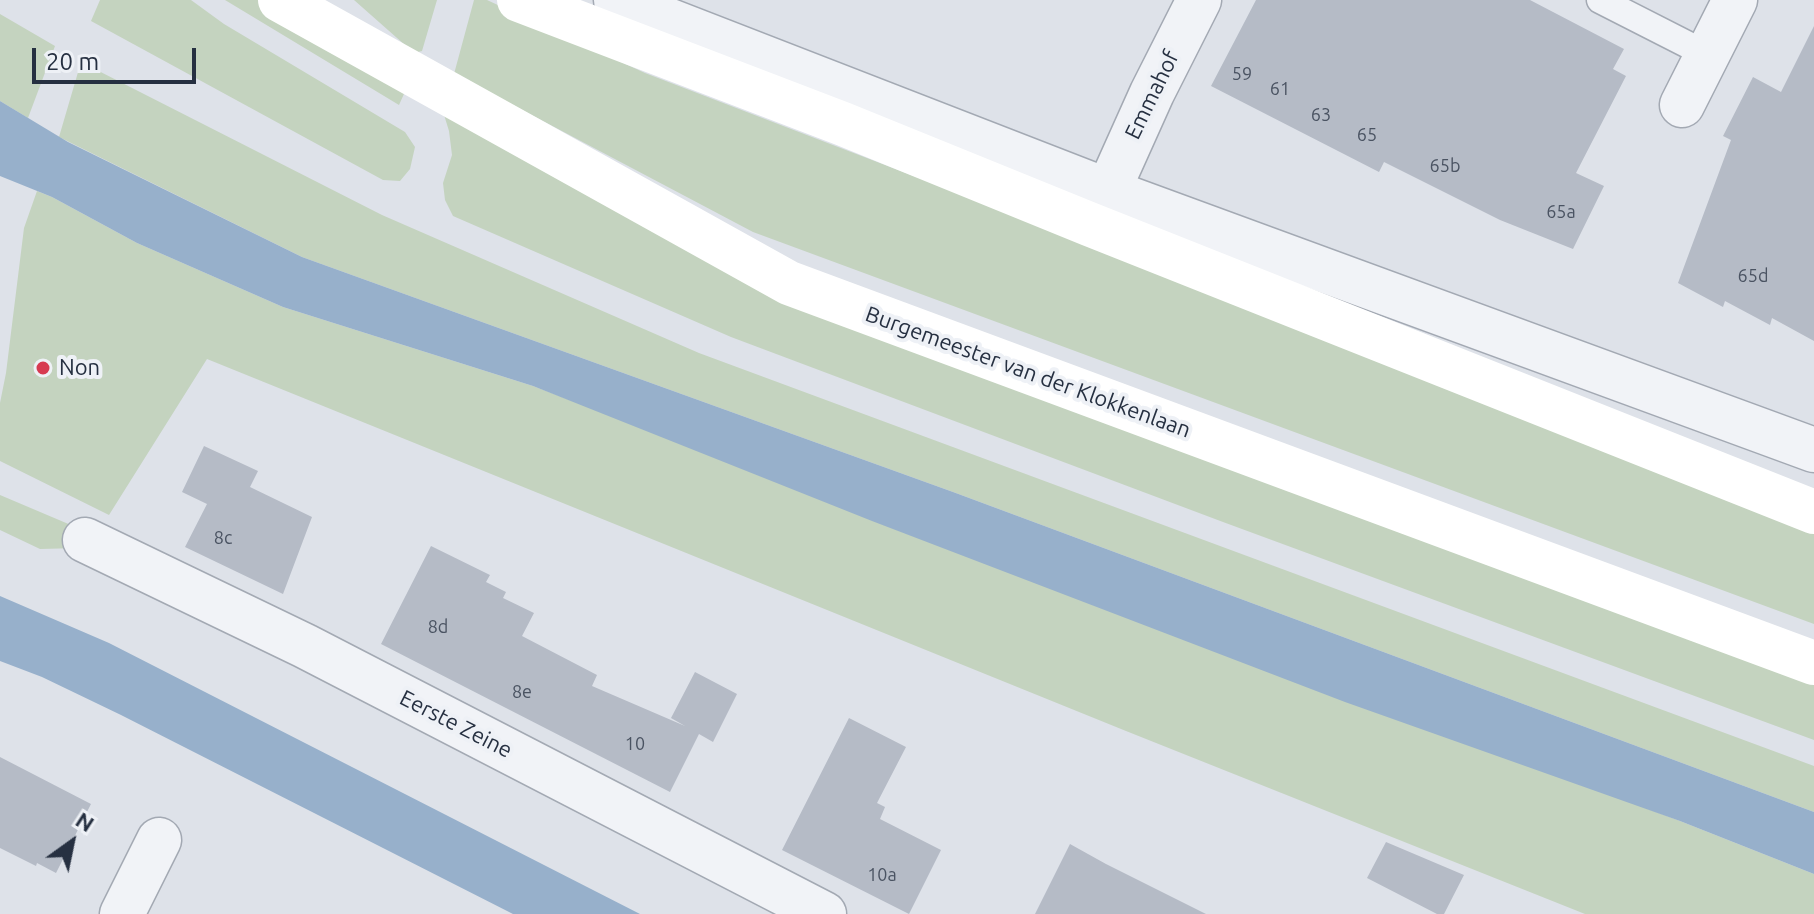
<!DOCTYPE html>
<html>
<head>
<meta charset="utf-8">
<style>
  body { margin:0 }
  #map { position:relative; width:1814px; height:914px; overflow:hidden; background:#dee2e9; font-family:Ubuntu,sans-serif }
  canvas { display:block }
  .north { position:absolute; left:32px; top:802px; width:80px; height:80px; -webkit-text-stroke:6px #eef1f6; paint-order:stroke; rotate:33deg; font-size:22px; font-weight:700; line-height:32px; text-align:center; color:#263041 }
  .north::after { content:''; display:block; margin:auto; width:28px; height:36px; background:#263041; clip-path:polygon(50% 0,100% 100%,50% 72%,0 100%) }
  .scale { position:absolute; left:32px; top:48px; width:164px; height:36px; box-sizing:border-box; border:4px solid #263041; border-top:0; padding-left:10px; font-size:24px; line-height:28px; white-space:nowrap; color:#263041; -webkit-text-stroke:6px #eef1f6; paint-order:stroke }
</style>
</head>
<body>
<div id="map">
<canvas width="1814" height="914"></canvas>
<div class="north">N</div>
<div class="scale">20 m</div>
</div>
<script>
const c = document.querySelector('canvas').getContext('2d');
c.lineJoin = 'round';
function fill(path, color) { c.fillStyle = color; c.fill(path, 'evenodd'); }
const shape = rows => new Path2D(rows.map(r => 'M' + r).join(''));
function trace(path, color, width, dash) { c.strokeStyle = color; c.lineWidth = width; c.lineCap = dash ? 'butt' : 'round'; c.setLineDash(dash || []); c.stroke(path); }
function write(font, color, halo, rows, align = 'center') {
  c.font = font + ' Ubuntu,sans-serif'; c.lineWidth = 8; c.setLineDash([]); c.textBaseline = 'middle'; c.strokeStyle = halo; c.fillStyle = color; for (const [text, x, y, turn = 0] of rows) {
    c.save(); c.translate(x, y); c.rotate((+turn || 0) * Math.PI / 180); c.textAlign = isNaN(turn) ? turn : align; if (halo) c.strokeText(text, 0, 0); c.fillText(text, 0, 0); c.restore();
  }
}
fill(shape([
  [100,0,191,0,224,24,405,132,415,147,410,169,400,181,383,180,91,21],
  [225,0,261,0,408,85,399,105],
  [354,0,437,0,422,51,414,53],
  [474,0,487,0,645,73,1814,521,1814,624,753,232,454,74],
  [0,14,55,46,28,118,0,101],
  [81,62,382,215,699,353,1814,766,1814,812,953,492,302,257,59,137],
  [441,105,549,173,1814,672,1814,740,1223,522,731,337,453,216,445,200,443,183,452,155,449,131],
  [37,191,52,197,137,243,283,307,533,386,1680,821,1814,874,1814,914,1585,914,1126,731,207,359,109,515,0,461,0,403,6,373,24,228],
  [0,495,85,531,80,548,40,549,0,530]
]), '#c4d3bf');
fill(shape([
  [0,101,68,142,302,257,953,492,1814,812,1814,874,1680,821,1345,702,872,521,533,386,283,307,137,243,52,197,0,176],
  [0,596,109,643,640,914,513,914,121,715,42,677,0,661]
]), '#97b0cb');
fill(shape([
  [1256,0,1530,0,1624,49,1613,69,1626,76,1576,173,1604,186,1573,249,1500,220,1384,162,1379,172,1211,86],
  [1814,26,1814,341,1772,318,1770,325,1725,301,1723,307,1678,283,1731,140,1723,136,1753,77,1781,92],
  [204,446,258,471,250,487,312,517,283,594,185,547,207,504,182,492],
  [431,546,490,575,486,582,506,592,503,598,534,613,522,636,597,675,592,686,685,726,671,718,695,672,737,694,713,742,699,734,670,792,381,644],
  [849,718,906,747,877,803,885,807,880,819,941,850,909,914,782,850],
  [0,757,91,804,56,873,37,863,36,866,0,848],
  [1386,842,1464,875,1444,914,1437,914,1367,878],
  [1070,844,1106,864,1206,914,1035,914]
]), '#b5bbc6');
const service = shape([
  [1600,0,1708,55]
]);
const minor = shape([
  [616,0,1108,191,1814,450],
  [1682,105,1735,0],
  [1108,191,1152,93,1199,0],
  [85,540,305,646,824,914],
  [122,914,159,840]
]);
trace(service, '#a3a9b3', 29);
trace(minor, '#a3a9b3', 47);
trace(service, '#f1f3f7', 26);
trace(minor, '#f1f3f7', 44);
trace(shape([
  [280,0,789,283,1814,663],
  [519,0,843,124,1089,224,1814,512]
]), '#fff', 44);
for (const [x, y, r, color] of [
  [43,368,8,"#d73a51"]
]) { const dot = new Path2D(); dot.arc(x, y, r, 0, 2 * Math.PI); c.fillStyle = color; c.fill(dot); trace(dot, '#eef1f6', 3); }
write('18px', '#4a5362', null, [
  ["59",1242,74],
  ["61",1280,89],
  ["63",1321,115],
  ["65",1367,135],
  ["65b",1445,166],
  ["65a",1561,212],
  ["65d",1753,276],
  ["8c",223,538],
  ["8d",438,627],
  ["8e",522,692],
  ["10",635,744],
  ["10a",882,875]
]);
write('22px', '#263041', '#eef1f6', [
  ["Emmahof",1152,95,-64],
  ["Burgemeester van der Klokkenlaan",1028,372,20],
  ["Eerste Zeine",456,724,27]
]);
write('22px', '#263041', '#eef1f6', [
  ["Non",59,368]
], 'left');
</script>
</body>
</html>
